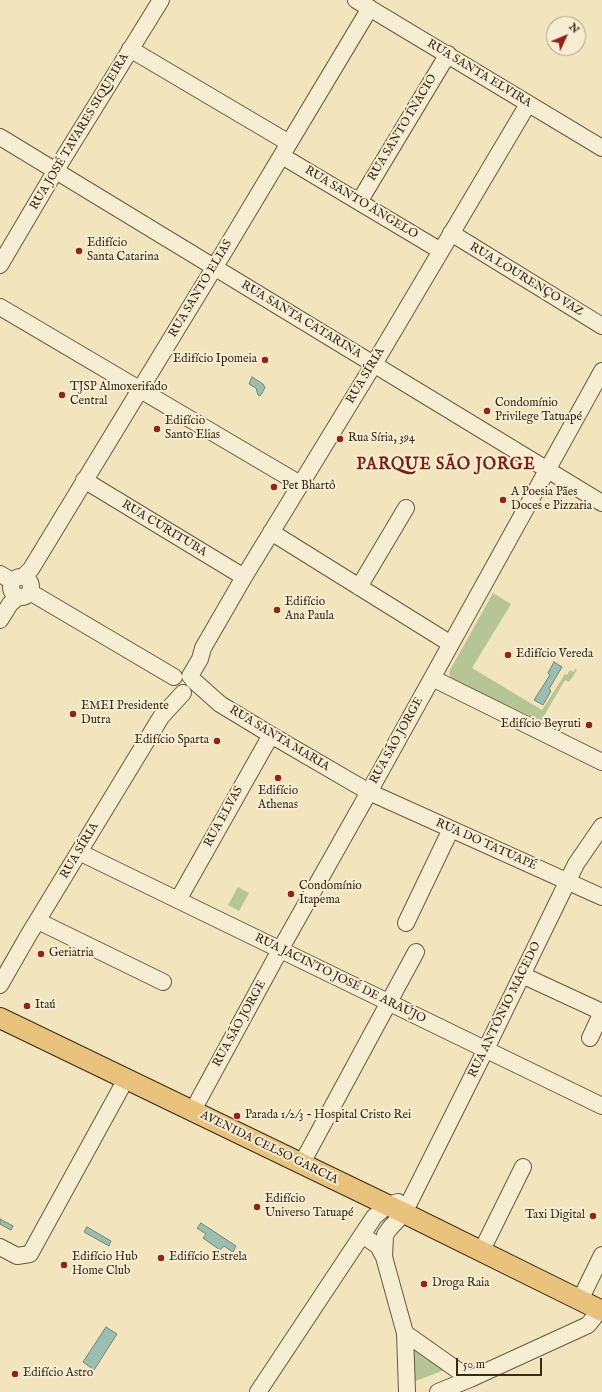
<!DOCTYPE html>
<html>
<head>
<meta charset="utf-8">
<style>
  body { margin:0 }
  #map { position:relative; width:602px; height:1392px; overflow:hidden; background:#f2e4bc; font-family:"IM FELL English",serif }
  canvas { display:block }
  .north { position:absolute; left:546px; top:16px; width:40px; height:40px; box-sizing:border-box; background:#f7edd3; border:1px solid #ac9f88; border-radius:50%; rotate:46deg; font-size:11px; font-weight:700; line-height:16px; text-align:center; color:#3b2918 }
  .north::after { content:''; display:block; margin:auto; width:14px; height:18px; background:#8f2418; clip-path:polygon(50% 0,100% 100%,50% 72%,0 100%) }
  .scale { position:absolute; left:456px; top:1358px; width:86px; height:18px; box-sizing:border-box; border:2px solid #3b2918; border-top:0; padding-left:5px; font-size:12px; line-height:14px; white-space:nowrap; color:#3b2918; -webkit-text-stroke:3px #f7edd3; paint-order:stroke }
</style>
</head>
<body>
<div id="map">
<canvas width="602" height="1392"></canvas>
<div class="north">N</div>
<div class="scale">50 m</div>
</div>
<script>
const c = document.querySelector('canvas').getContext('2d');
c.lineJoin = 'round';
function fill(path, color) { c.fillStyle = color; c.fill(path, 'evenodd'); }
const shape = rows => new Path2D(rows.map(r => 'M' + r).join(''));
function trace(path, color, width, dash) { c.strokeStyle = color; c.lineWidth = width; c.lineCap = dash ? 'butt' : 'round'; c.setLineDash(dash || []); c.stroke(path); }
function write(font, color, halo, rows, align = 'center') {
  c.font = font + ' "IM FELL English",serif'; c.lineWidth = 4; c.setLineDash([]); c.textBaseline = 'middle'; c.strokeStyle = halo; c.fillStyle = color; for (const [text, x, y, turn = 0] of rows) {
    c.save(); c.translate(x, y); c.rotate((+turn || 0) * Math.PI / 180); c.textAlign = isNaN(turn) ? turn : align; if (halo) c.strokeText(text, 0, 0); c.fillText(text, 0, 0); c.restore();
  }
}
fill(shape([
  [493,593,511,604,472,668,542,710,565,674,567,675,570,670,574,672,575,669,577,670,569,682,565,680,541,721,451,679,449,672],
  [238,887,249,893,239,911,228,905],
  [409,1342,447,1369,413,1382]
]), '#b5c595');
const water = shape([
  [252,377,263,384,265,388,260,396,258,395,256,388,249,384,252,377],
  [554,662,562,667,549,689,551,691,543,705,534,700,550,675,548,673,554,662],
  [0,1219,13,1226,11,1230,0,1224,0,1219],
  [201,1223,236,1246,233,1252,224,1246,220,1250,203,1238,206,1234,197,1228,201,1223],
  [87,1227,111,1241,109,1246,84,1232,87,1227],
  [106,1327,117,1334,94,1370,83,1362,106,1327]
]);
fill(water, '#9bbeb2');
trace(water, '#758274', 1);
const minor = shape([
  [356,0,602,148],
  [130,49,289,143],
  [0,137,602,503],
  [282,156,441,251],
  [359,202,448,54],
  [451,233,602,326],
  [0,265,56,170,161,0],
  [0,307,300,484],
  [84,480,244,577],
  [271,532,451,644],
  [0,574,12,581],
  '11 587a10 10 0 1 1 20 0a10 10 0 1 1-20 0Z',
  [23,577,31,569,228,245,370,8],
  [359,587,406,508],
  [30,592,174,677],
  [0,620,10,604,18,597],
  [190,676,200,659,203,648,244,577,374,364,528,104],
  [432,678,602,762],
  [193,680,220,704,271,735,369,792,602,897],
  [79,852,602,1106],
  [178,900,271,735],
  [38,921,163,982],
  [406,923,451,829],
  [522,975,602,1012,590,1038],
  [0,985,28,936,161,717,183,693],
  [192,1112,280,950,369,792,602,371],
  [302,1163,416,952],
  [362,1237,368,1239,378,1246,384,1257,405,1333,407,1392],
  [0,1247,17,1256,30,1254,126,1079],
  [481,1252,523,1167],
  [384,1257,385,1235,390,1228,404,1213,486,1049,576,864,602,826],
  [580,1300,602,1255],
  [405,1333,470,1379],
  [258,1392,374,1217,388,1205,398,1202],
  [438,1392,470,1379,588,1325,600,1310]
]);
const major = shape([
  [0,1018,404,1213,602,1311]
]);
trace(minor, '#695841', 18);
trace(major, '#3b2918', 22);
trace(minor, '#f7edd3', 16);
trace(major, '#e9c27e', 20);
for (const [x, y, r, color] of [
  [79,251,4,"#8f2418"],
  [265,360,4,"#8f2418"],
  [62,395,4,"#8f2418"],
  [487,411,4,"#8f2418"],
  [157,429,4,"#8f2418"],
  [340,439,4,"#8f2418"],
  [274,487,4,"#8f2418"],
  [503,500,4,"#8f2418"],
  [277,610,4,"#8f2418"],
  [508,655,4,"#8f2418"],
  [73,714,4,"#8f2418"],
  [589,725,4,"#8f2418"],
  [217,741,4,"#8f2418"],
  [278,778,4,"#8f2418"],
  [291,894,4,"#8f2418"],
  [41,954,4,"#8f2418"],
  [27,1006,4,"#8f2418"],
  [237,1116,4,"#8f2418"],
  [257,1207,4,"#8f2418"],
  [593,1216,4,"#8f2418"],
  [161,1258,4,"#8f2418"],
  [64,1265,4,"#8f2418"],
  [424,1284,4,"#8f2418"],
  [15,1374,4,"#8f2418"]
]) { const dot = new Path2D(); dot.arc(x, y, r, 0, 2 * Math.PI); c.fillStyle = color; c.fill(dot); trace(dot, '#f7edd3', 1.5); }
write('12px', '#3b2918', '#f7edd3', [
  ["RUA SANTA ELVIRA",479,74,31],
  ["RUA SANTO ÍNACIO",403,128,-59],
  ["RUA JOSÉ TAVARES SIQUEIRA",80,132,-59],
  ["RUA SANTO ÂNGELO",361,203,31],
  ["RUA LOURENÇO VAZ",526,280,31],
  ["RUA SANTO ELIAS",201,289,-59],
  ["RUA SANTA CATARINA",301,320,31],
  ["RUA SÍRIA",366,376,-59],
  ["RUA CURITUBA",164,529,31],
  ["RUA SANTA MARIA",279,739,31],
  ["RUA SÃO JORGE",397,741,-61],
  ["RUA ELVAS",224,817,-61],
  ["RUA DO TATUAPÉ",486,845,24],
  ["RUA SÍRIA",80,851,-59],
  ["RUA JACINTO JOSÉ DE ARAÚJO",340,979,26],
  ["RUA ANTÔNIO MACEDO",505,1010,-64],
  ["RUA SÃO JORGE",240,1024,-61],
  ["AVENIDA CELSO GARCIA",269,1148,26]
]);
write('12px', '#3b2918', '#f7edd3', [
  ["Edifício",87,244],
  ["Santa Catarina",87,258],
  ["Edifício Ipomeia",257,360,"right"],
  ["TJSP Almoxerifado",70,388],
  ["Central",70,402],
  ["Condomínio",495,404],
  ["Privilege Tatuapé",495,418],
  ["Edifício",165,422],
  ["Santo Elias",165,436],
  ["Rua Síria, 394",348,439],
  ["Pet Bhartô",282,487],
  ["A Poesia Pães",511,493],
  ["Doces e Pizzaria",511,507],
  ["Edifício",285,603],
  ["Ana Paula",285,617],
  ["Edifício Vereda",516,655],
  ["EMEI Presidente",81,707],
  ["Dutra",81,721],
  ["Edifício Beyruti",581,725,"right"],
  ["Edifício Sparta",209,741,"right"],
  ["Edifício",278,792,"center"],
  ["Athenas",278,806,"center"],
  ["Condomínio",299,887],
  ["Itapema",299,901],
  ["Geriatria",49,954],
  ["Itaú",35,1006],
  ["Parada 1/2/3 - Hospital Cristo Rei",245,1116],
  ["Edifício",265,1200],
  ["Universo Tatuapé",265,1214],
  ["Taxi Digital",585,1216,"right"],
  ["Edifício Hub",72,1258],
  ["Home Club",72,1272],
  ["Edifício Estrela",169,1258],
  ["Droga Raia",432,1284],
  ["Edifício Astro",23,1374]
], 'left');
c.letterSpacing = '1px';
write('bold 16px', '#7a1f14', '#f7edd3', [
  ["PARQUE SÃO JORGE",446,466]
]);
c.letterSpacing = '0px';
</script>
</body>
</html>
